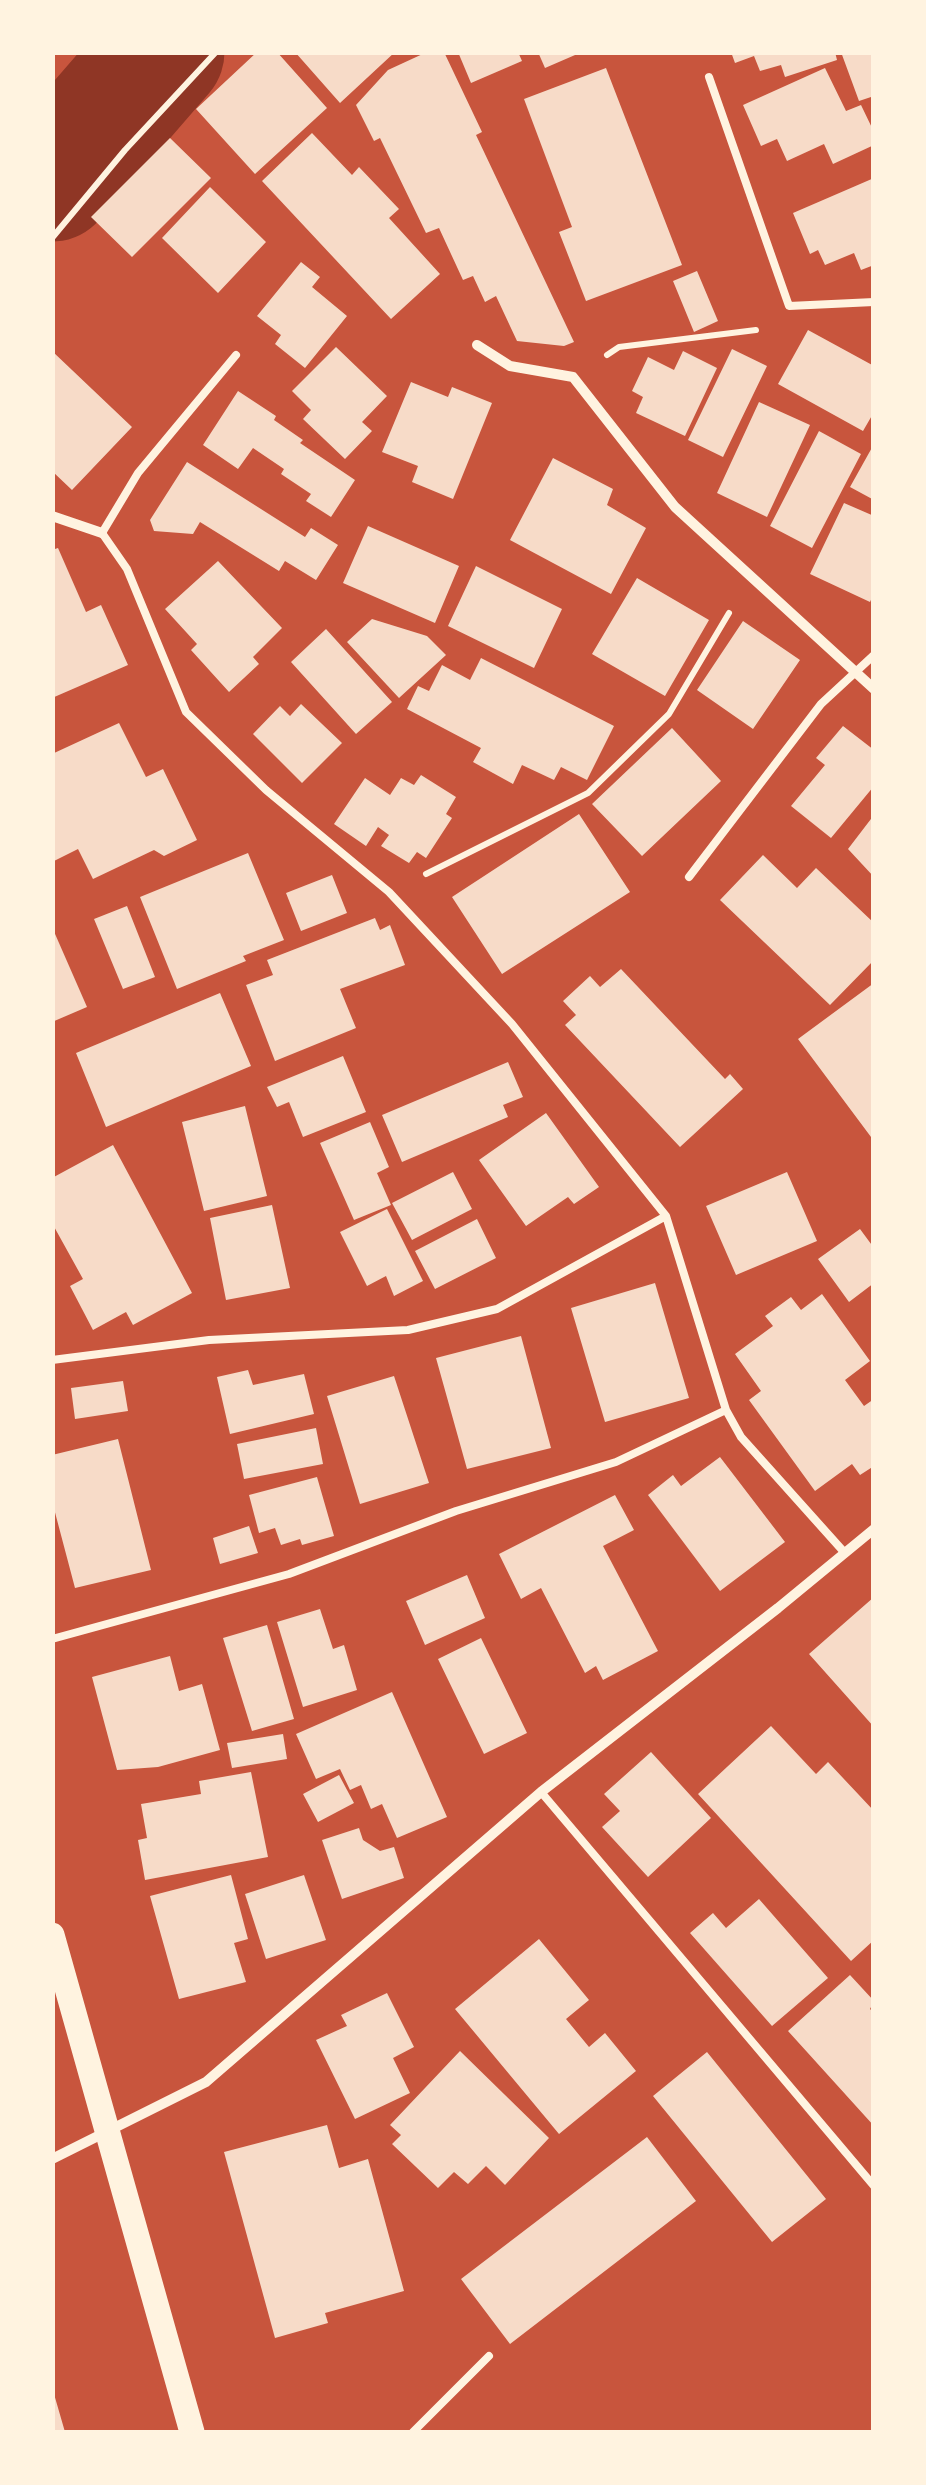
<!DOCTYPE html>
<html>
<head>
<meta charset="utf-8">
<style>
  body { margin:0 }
  #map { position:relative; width:926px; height:2485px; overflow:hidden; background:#c8553d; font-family:Jost,sans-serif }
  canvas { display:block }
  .frame { position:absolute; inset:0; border:55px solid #fff3e0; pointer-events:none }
</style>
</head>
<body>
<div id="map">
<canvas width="926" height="2485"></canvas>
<div class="frame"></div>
</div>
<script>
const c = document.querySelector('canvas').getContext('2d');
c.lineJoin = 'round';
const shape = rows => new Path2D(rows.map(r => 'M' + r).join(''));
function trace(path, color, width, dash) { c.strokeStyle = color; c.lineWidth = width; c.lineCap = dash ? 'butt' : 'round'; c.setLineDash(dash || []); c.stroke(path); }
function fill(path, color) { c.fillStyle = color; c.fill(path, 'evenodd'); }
trace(shape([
  [52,179,162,52]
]), '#8f3625', 125);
fill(shape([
  [257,52,277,52,327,108,255,174,196,109],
  [295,52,395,52,340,103],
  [427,52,444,52,482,132,476,135,574,342,564,346,517,341,496,296,485,302,473,276,463,280,439,228,426,233,380,138,374,141,356,105,388,70],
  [458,52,518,52,522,61,471,83],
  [538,52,582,52,545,68],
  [731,52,835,52,837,60,785,77,781,65,760,71,754,56,735,63],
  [841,52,874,52,874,96,859,101],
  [606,68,682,265,586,301,559,232,572,227,524,99],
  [825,68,846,111,861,105,874,132,874,145,833,164,824,144,787,161,777,139,761,146,743,105],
  [312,133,352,175,359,167,399,209,389,218,440,274,391,319,262,181],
  [170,138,211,178,132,257,91,217],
  [874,178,874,265,861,270,854,253,825,265,818,250,810,254,793,213],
  [210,187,266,242,218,293,162,238],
  [301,262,320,277,312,287,347,316,305,368,275,344,281,335,257,316],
  [697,271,718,321,694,332,673,281],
  [808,330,874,366,874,412,863,431,778,384],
  [336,347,387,396,362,422,372,431,345,459,303,419,311,410,292,391],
  [732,349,767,366,723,457,688,440],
  [52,351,132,427,72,490,52,471],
  [683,351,717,368,685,436,636,413,643,397,632,391,648,357,674,370],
  [411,382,448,397,452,387,492,403,453,499,412,482,418,466,382,452],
  [238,391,276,416,274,420,303,440,300,443,355,480,331,517,306,501,311,494,281,474,284,469,253,448,238,469,203,445],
  [759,402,810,425,767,517,717,493],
  [819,431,861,454,812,548,770,526],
  [874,444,874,500,850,487],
  [553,458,613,489,607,505,646,528,611,594,510,540],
  [187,462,305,537,311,528,338,545,316,580,285,561,279,571,200,522,193,534,154,531,150,520],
  [844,503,874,516,874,593,870,602,810,574],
  [368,526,459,566,435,623,343,583],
  [58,548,86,612,101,605,128,665,52,698,52,550],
  [218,561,282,628,253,657,259,664,229,692,191,650,197,644,165,609],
  [476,566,562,609,534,668,448,626],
  [637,578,709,620,665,696,592,654],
  [372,619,427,636,446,655,399,698,347,642],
  [743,621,800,660,753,729,697,690],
  [326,629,392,702,356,734,291,662],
  [481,658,614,726,587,780,561,767,554,780,522,765,513,784,473,762,481,748,407,709,418,686,429,691,442,665,470,680],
  [301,704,342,743,302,783,253,734,280,706,290,716],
  [119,723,146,777,163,769,197,840,164,856,154,850,93,879,78,849,52,862,52,754],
  [843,726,874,750,874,786,831,838,791,806,825,765,816,758],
  [672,728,721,781,642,856,592,804],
  [421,775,456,797,446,814,452,818,426,858,417,852,409,863,381,846,389,835,378,827,366,846,334,824,365,778,390,795,401,778,414,785],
  [579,814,630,892,502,974,452,897],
  [874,815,874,877,848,849],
  [248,853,284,940,243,956,246,961,177,989,140,897],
  [763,855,797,888,816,868,874,923,874,960,830,1005,720,900],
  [332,875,347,913,301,931,286,893],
  [127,906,155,977,123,989,94,919],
  [375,918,380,930,390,925,405,965,340,989,356,1028,275,1061,246,985,273,975,267,960],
  [52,927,87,1007,52,1022],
  [621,969,725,1079,730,1074,743,1089,680,1147,565,1025,576,1015,563,1001,590,976,600,987],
  [874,983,874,1135,871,1137,798,1039],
  [220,993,251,1066,106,1127,76,1053],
  [343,1056,366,1112,303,1137,289,1102,277,1107,267,1087],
  [508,1062,523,1097,503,1105,508,1117,402,1162,382,1115],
  [245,1106,267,1196,204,1211,182,1122],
  [546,1113,599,1187,574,1204,568,1197,526,1226,479,1160],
  [370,1122,389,1167,377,1173,391,1205,354,1220,320,1143],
  [113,1145,192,1293,133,1325,126,1312,93,1330,70,1286,83,1279,52,1223,52,1178],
  [453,1172,472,1209,412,1240,392,1203],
  [787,1172,817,1241,736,1275,706,1206],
  [272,1205,290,1288,226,1300,210,1218],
  [387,1209,423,1281,394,1296,386,1276,367,1286,340,1232],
  [477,1219,496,1258,435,1289,415,1251],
  [860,1229,874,1248,874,1283,849,1302,818,1259],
  [655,1283,689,1398,605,1422,571,1308],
  [822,1294,870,1361,845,1380,864,1406,874,1399,874,1466,860,1475,852,1464,815,1491,749,1400,761,1391,735,1354,773,1326,765,1316,791,1297,801,1310],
  [521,1336,551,1448,467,1469,436,1358],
  [248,1370,253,1385,304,1374,314,1414,230,1434,217,1377],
  [394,1376,429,1483,360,1504,327,1396],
  [123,1381,128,1411,75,1419,71,1388],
  [316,1428,323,1464,244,1479,237,1444],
  [118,1439,151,1570,75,1588,52,1501,52,1455],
  [720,1457,785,1542,720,1591,648,1495,673,1475,681,1486],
  [317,1477,334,1536,302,1545,300,1539,281,1545,275,1528,259,1533,249,1495],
  [615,1495,634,1530,603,1546,658,1651,603,1680,596,1666,585,1673,541,1588,521,1599,499,1554],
  [249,1526,258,1553,220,1564,213,1538],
  [467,1575,485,1618,425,1645,406,1601],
  [874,1597,874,1727,809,1654],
  [320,1609,333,1649,344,1645,357,1690,303,1707,277,1622],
  [267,1625,294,1719,252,1731,223,1638],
  [481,1638,527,1733,484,1754,438,1659],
  [170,1656,179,1691,202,1684,220,1750,158,1767,117,1770,92,1677],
  [392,1692,447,1817,397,1838,382,1804,371,1809,361,1785,350,1790,340,1769,316,1779,296,1734],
  [771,1726,816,1774,828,1762,874,1811,874,1940,851,1961,698,1794],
  [283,1734,287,1759,232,1768,227,1743],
  [651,1752,711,1818,648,1877,602,1827,620,1811,604,1794],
  [251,1772,268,1857,145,1880,138,1840,147,1838,141,1804,201,1794,199,1781],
  [339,1775,354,1803,318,1822,303,1794],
  [359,1828,363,1840,380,1851,394,1847,404,1878,342,1899,322,1840],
  [231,1875,248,1939,234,1943,246,1982,179,1999,150,1896],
  [304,1875,326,1940,266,1959,245,1894],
  [759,1899,828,1978,772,2026,690,1933,713,1913,726,1928],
  [539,1939,589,2000,566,2019,589,2047,605,2033,636,2071,559,2134,455,2009],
  [850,1975,874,2001,870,2009,874,2013,874,2126,788,2031],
  [387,1993,414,2047,393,2058,410,2093,355,2119,316,2040,347,2026,341,2015],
  [460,2051,549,2138,505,2185,486,2166,468,2184,454,2172,438,2188,392,2144,401,2135,390,2125],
  [707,2052,826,2199,772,2242,653,2096],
  [327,2125,339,2168,368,2159,404,2291,325,2313,328,2323,275,2338,224,2152],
  [647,2137,696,2201,510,2344,461,2279],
  [52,2394,54,2394,65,2432,52,2432]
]), '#f7dbc8');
trace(shape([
  [52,238,125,150,216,52],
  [607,355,619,347,756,330],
  [426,874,588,793,669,714,729,613]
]), '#fff3e0', 6);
trace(shape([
  [709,77,789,306,874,302],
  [236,355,138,473,102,533,127,569,186,712,266,790,389,892,512,1024,666,1216,726,1410,741,1437,844,1552],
  [689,877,821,704,874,655],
  [52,1360,209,1340,408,1330,497,1309,666,1216],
  [52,1639,289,1574,456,1511,616,1462,726,1410],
  [541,1792,874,2186],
  [413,2432,489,2356]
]), '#fff3e0', 8);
trace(shape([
  [477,345,510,366,573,377,675,507,874,689],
  [52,516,102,533],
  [52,2159,206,2082,541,1792,778,1608,874,1529]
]), '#fff3e0', 10);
trace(shape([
  [52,1935,192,2432]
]), '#fff3e0', 25);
</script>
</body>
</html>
